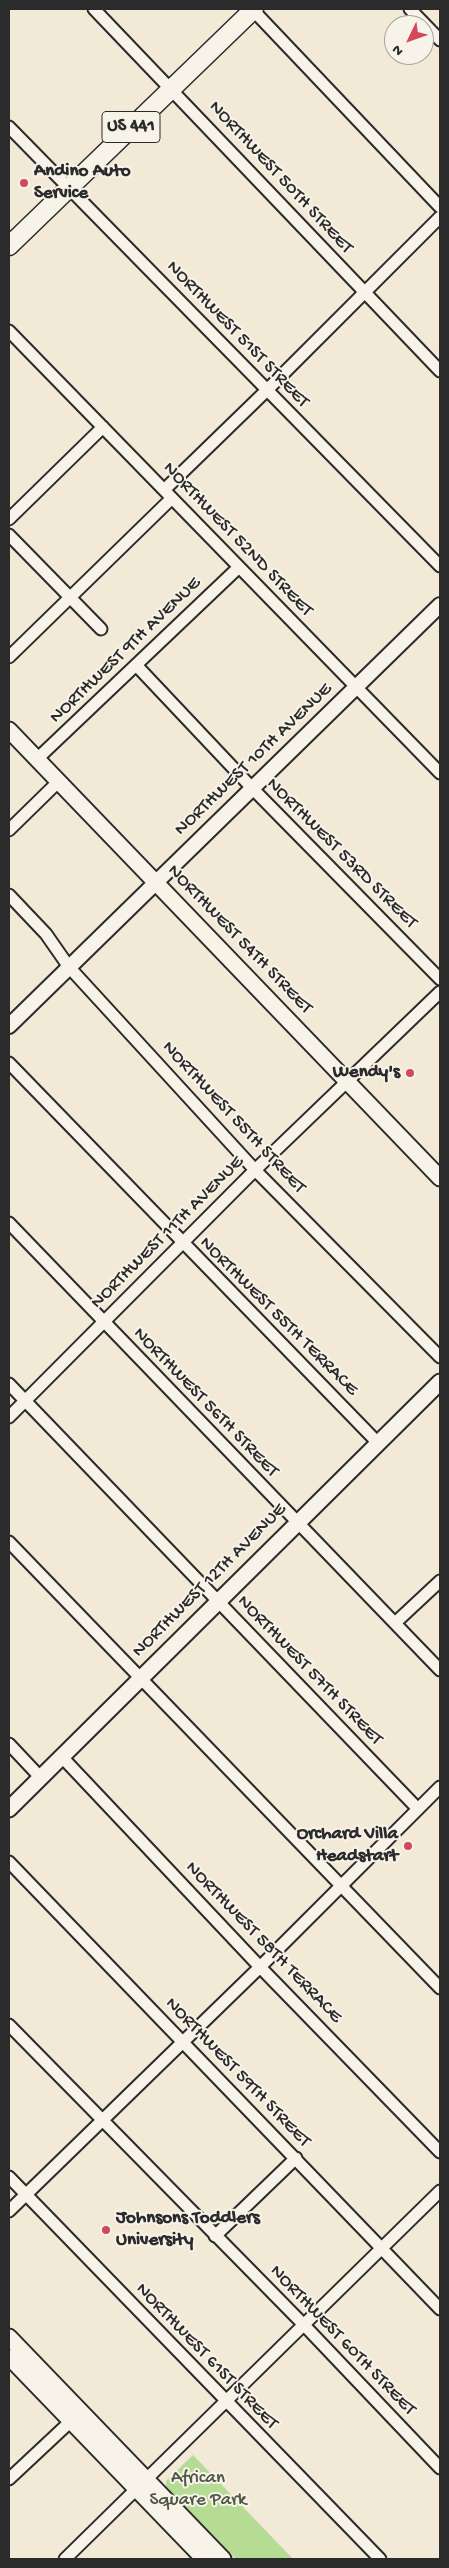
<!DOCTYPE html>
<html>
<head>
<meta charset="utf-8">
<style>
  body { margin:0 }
  #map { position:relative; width:449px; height:2568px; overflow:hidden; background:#f3e9d7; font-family:"Gochi Hand",sans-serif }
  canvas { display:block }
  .frame { position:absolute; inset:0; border:10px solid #2b2b2b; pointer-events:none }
  .north { position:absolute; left:384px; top:15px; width:50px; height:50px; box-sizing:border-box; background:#f7f3e8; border:1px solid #a5a39c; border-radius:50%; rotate:228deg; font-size:14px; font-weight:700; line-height:20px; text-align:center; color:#2b2b2b }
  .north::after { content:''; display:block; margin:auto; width:18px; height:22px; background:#d1495b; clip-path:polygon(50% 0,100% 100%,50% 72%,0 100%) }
</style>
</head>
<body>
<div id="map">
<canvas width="449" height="2568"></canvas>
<div class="frame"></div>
<div class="north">N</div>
</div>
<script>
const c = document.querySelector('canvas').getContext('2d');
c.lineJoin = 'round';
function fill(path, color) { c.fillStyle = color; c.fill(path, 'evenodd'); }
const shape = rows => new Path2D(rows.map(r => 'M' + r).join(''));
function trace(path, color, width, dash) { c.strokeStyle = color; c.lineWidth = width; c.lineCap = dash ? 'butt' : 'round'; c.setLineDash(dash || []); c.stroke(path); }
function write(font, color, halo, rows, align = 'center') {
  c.font = font + ' "Gochi Hand",sans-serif'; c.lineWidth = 4; c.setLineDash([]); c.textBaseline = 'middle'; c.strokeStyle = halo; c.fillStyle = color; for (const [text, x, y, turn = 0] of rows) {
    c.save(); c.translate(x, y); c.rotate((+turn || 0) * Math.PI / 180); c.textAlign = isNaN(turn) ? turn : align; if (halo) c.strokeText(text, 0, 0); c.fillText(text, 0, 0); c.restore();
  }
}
fill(shape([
  [193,2455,293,2559,236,2559,166,2487,166,2481]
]), '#b6db95');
const minor = shape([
  [94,9,440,371],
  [252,9,440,207],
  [410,9,440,40],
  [9,127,440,566],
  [9,331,440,773],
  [164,490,267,390,440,217],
  [9,519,103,427],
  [9,535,101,629],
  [9,657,172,498],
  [136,665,253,789,440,979],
  [37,759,239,567],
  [9,830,58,782],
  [9,895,46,934,69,967,255,1170,440,1357],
  [9,1063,378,1443],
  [9,1223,440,1670],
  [9,1384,418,1809],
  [9,1417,255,1170,440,992],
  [9,1542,440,1988],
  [395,1623,440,1581],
  [9,1744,41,1778],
  [62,1757,260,1967,440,2152],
  [9,1862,440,2309],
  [9,2025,304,2325,440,2468],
  [9,2177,380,2559],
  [9,2211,260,1967,440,1787],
  [215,2236,296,2158],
  [9,2479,71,2421],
  [65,2559,440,2191]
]);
const tertiary = shape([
  [9,1026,440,605]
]);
const secondary = shape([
  [9,730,440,1178],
  [9,1809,440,1382],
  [9,2337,223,2559],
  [9,2357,204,2559]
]);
const primary = shape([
  [9,246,254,9]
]);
trace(minor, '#2b2b2b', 15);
trace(tertiary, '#2b2b2b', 18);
trace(secondary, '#2b2b2b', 19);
trace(primary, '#2b2b2b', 21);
trace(minor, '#f7f3e8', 11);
trace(tertiary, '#f7f3e8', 14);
trace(secondary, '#f7f3e8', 15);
trace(primary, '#f7f3e8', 18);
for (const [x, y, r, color] of [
  [24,183,5,"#d1495b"],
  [410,1073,5,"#d1495b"],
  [408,1846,5,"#d1495b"],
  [106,2230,5,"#d1495b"]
]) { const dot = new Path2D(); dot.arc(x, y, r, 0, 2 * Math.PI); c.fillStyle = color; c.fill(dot); trace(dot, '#f7f3e8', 2); }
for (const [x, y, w] of [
  [131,127,58]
]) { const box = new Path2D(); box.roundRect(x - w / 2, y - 15.5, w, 31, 4); c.fillStyle = '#f7f3e8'; c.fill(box); trace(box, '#2b2b2b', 1); }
write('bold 18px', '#2b2b2b', null, [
  ["US 441",131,127]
]);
write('bold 19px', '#2b2b2b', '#f7f3e8', [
  ["Andino Auto",34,172],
  ["Service",34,194],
  ["Wendy's",400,1073,"right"],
  ["Orchard Villa",398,1835,"right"],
  ["Headstart",398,1857,"right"],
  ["Johnsons Toddlers",116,2219],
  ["University",116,2241]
], 'left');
write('19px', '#2b2b2b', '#f7f3e8', [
  ["NORTHWEST 50TH STREET",280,178,47],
  ["NORTHWEST 51ST STREET",237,335,46],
  ["NORTHWEST 52ND STREET",237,540,46],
  ["NORTHWEST 9TH AVENUE",126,651,-44],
  ["NORTHWEST 10TH AVENUE",254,760,-44],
  ["NORTHWEST 53RD STREET",341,854,45],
  ["NORTHWEST 54TH STREET",239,940,46],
  ["NORTHWEST 55TH STREET",233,1118,47],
  ["NORTHWEST 11TH AVENUE",168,1233,-45],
  ["NORTHWEST 55TH TERRACE",278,1317,45],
  ["NORTHWEST 56TH STREET",205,1403,46],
  ["NORTHWEST 12TH AVENUE",210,1581,-45],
  ["NORTHWEST 57TH STREET",309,1671,46],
  ["NORTHWEST 58TH TERRACE",263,1943,46],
  ["NORTHWEST 59TH STREET",237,2073,46],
  ["NORTHWEST 60TH STREET",342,2341,46],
  ["NORTHWEST 61ST STREET",206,2357,46]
]);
write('19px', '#4e5746', '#f7f3e8', [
  ["African",198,2479],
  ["Square Park",198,2501]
]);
</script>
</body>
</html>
